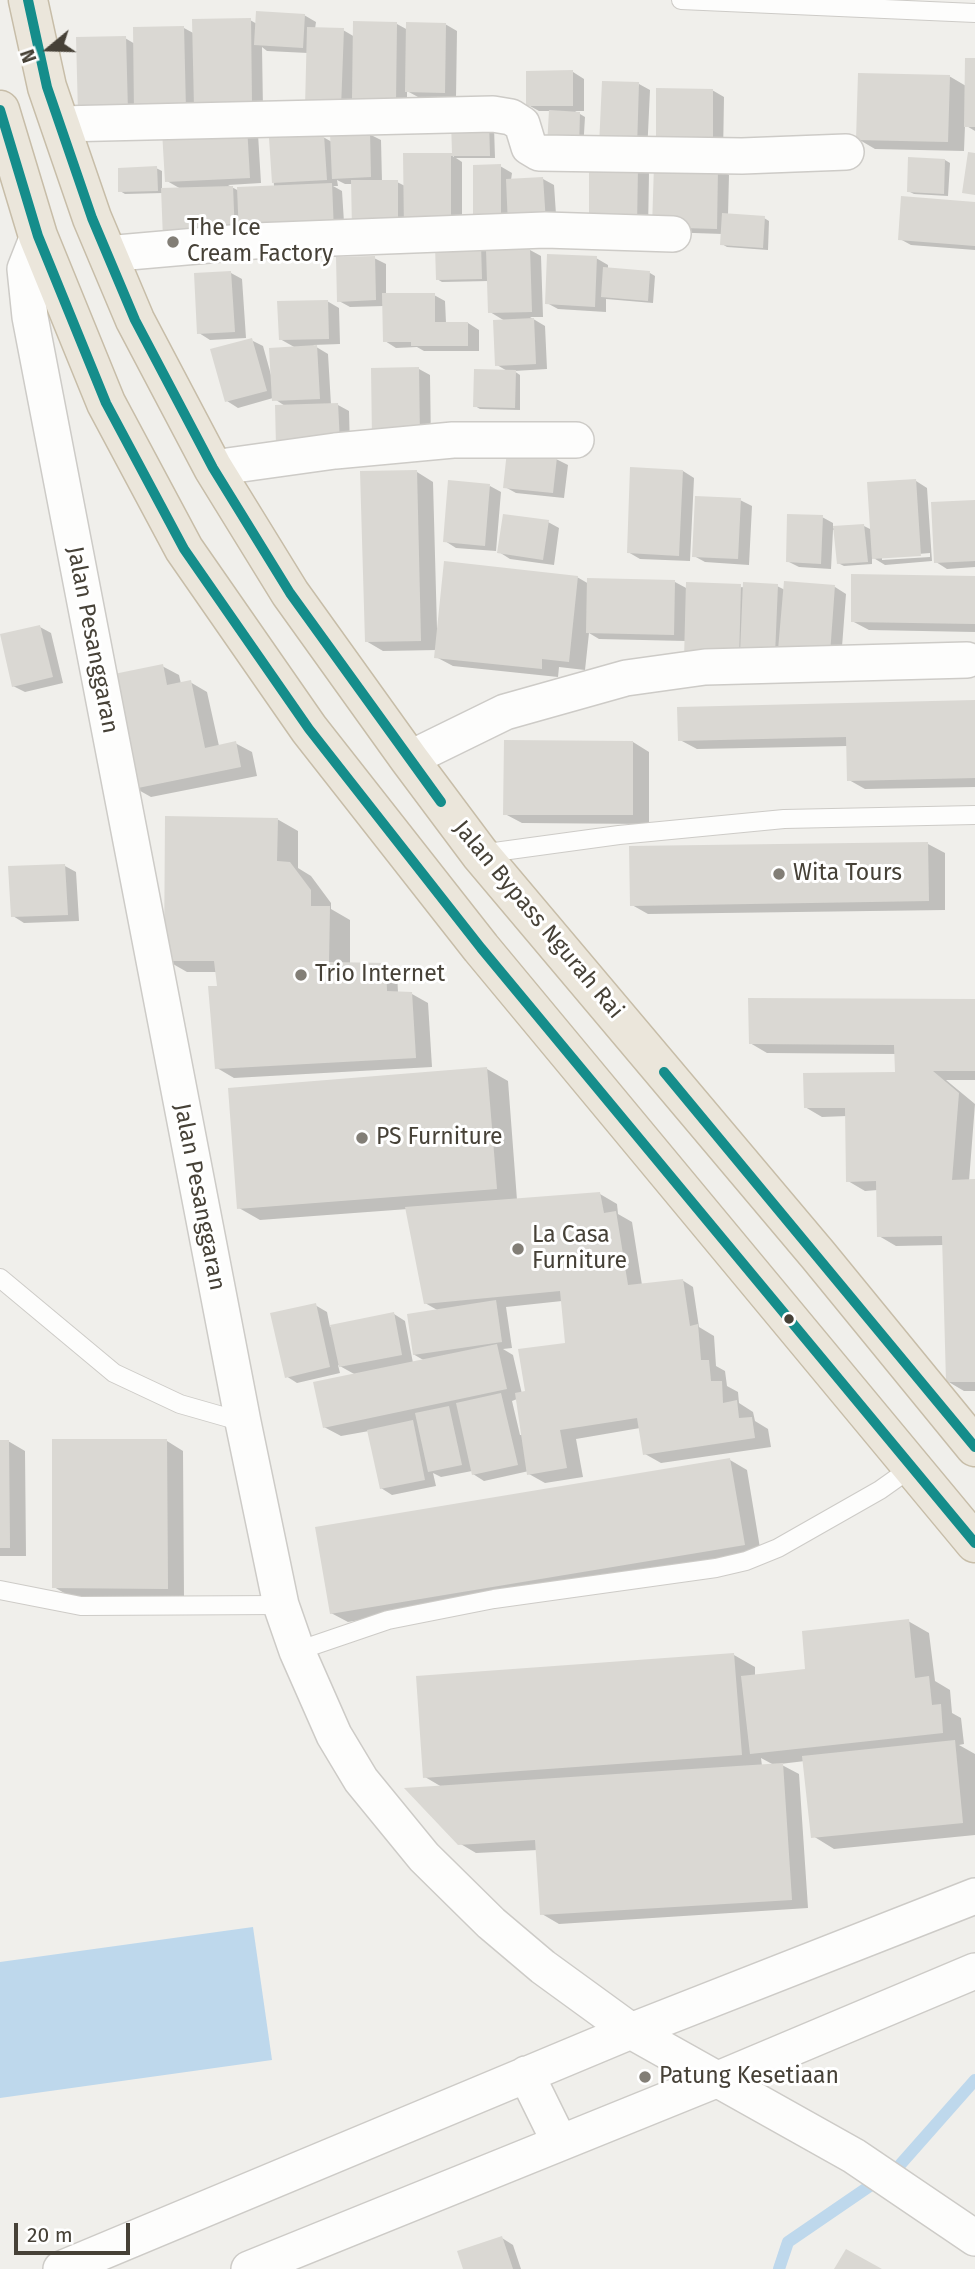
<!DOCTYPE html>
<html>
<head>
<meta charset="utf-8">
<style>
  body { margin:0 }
  #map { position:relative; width:975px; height:2269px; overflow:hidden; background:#f0efeb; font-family:"Fira Sans",sans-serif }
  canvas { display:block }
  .north { position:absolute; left:14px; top:14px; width:70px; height:70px; -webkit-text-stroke:5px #fff; paint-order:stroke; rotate:251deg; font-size:19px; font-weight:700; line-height:28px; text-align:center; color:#464137 }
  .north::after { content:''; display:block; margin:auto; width:24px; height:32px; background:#464137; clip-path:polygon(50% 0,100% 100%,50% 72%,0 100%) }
  .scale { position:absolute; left:14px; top:2223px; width:116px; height:32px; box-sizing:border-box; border:4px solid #464137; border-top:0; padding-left:9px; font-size:21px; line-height:24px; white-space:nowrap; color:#464137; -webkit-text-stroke:5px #fff; paint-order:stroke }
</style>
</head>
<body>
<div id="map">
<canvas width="975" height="2269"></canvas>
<div class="north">N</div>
<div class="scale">20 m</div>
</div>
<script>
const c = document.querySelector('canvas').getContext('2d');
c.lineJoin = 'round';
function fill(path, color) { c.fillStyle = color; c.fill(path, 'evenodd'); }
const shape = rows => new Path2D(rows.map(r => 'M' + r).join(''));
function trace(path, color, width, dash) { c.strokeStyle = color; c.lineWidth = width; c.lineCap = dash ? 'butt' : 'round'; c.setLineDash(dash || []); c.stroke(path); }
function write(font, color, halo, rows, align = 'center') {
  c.font = font + ' "Fira Sans",sans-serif'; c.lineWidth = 6; c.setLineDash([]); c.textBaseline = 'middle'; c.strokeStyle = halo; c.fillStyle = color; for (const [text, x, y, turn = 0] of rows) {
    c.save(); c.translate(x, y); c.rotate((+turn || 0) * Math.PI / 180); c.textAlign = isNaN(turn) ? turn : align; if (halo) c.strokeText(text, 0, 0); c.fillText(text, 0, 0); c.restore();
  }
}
fill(shape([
  [253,1927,272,2060,0,2098,0,1962]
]), '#bed8ec');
fill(shape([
  [304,15,316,22,315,29,343,30,355,37,397,24,408,30,445,24,457,31,456,98,418,97,407,91,407,107,352,114,318,112,308,53,267,51,262,47,263,111,91,120,125,38,135,44,184,28,195,34,250,20,257,24],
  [975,60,975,131,965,125,964,151,875,149,858,139,949,76,966,86],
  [573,72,584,79,584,111,575,111,585,117,583,150,551,111,539,111,528,105],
  [639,84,650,90,647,154,613,152],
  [712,90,724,97,723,156,669,155],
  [453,124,494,127,495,158,456,158,462,162,462,235,417,235,353,184,345,184,337,180,338,186,333,186,342,191,345,238,252,242,163,193,125,194,120,191,156,168,162,171,162,190,181,189,167,181,164,133,258,134,261,183,228,185,239,191,274,186,271,140,323,137,332,142,369,134,381,140,382,182,397,182,405,186,451,155,454,157],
  [945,160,950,163,948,196,914,194,908,191],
  [500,166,512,173,511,180,543,179,554,185,557,229,486,232],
  [638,166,649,173,648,232,591,225],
  [718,169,729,175,728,215,764,218,769,221,768,250,727,247,722,244,723,234,665,232],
  [975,204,975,250,911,245,900,239],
  [437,247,486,251,530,250,541,256,543,317,530,317,545,326,547,369,514,371,520,375,520,410,480,409,475,406,509,372,497,365,505,321,490,312,489,281,442,282,437,279],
  [374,258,386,264,386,295,434,295,445,301,446,323,468,323,479,330,479,351,424,351,417,347,396,348,385,341,384,306,350,307,339,301],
  [596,258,608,265,608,269,650,273,655,276,653,303,606,299,606,312,558,309,547,303],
  [231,273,242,279,246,338,210,340,199,333],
  [327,301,339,308,340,344,313,345,328,354,331,405,338,405,349,411,350,449,273,398,238,408,227,401,251,340,263,346,271,375,296,348,280,339],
  [419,369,430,375,431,445,385,445],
  [556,459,568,465,564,498,516,493,505,487],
  [683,471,694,478,690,561,640,559,628,552],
  [417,472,433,482,437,629,577,577,589,584,589,580,675,582,688,589,777,586,785,590,786,583,835,587,846,594,841,660,786,661,686,641,599,639,589,633,585,670,559,667,558,677,453,666,436,657,437,650,383,651,366,641],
  [916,481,927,488,932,561,885,565,872,557,872,564,844,566,838,563,835,530,833,530,831,569,799,567,787,561,822,517,833,523,833,528,864,526,872,530],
  [930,553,930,557,882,560,882,557],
  [490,486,501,492,496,551,456,548,445,541],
  [740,500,752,506,749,565,705,562,694,556],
  [975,502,975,567,947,569,936,562],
  [548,522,559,528,554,565,510,559,499,552],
  [975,578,975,632,869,630,852,621],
  [40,627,51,633,63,683,25,692,13,686],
  [162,666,179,675,181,684,190,682,207,692,219,746,235,743,252,752,257,776,151,797,135,788],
  [975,702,975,787,865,789,849,780,848,746,697,749,680,740],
  [633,742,649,752,649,824,522,823,505,814],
  [277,819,298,831,298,868,311,876,331,903,331,909,350,920,350,964,386,965,397,971,398,993,412,994,428,1003,432,1067,234,1078,217,1068,224,988,217,972,187,972,166,960],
  [928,844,945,853,945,910,648,914,632,905],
  [65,866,76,872,79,921,24,923,13,916],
  [975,1000,975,1080,946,1080,975,1104,969,1181,975,1181,975,1391,964,1391,947,1381,944,1245,896,1246,879,1236,878,1190,865,1191,848,1181,847,1116,822,1117,805,1107,896,1073,896,1054,767,1053,750,1043],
  [487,1069,508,1081,517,1200,600,1194,617,1204,618,1214,632,1222,642,1285,682,1280,693,1287,699,1327,714,1336,716,1366,725,1371,727,1386,738,1392,739,1403,753,1412,755,1421,768,1429,771,1447,661,1463,645,1454,640,1428,576,1439,583,1477,545,1483,529,1474,529,1471,484,1481,473,1474,472,1471,441,1477,433,1473,436,1486,392,1495,381,1488,369,1431,341,1436,324,1427,356,1375,338,1365,340,1373,297,1383,286,1376,315,1305,327,1312,330,1327,394,1314,405,1321,413,1363,425,1361,413,1354,439,1311,425,1303,408,1209,260,1220,239,1208],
  [562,1301,570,1344,527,1393,522,1394,513,1355,503,1349,512,1348,506,1307],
  [517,1399,523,1435,520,1435,512,1401],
  [0,1441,8,1441,25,1451,26,1556,0,1556],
  [167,1441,183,1451,184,1597,71,1597,54,1587],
  [730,1460,747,1470,761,1554,348,1622,331,1613],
  [908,1621,929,1633,935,1681,950,1690,952,1713,961,1718,964,1744,959,1745,975,1754,975,1835,834,1849,813,1836,805,1761,780,1764,799,1774,808,1908,559,1924,542,1914,538,1850,476,1853,459,1843,442,1787,425,1777,734,1655,755,1667,755,1676,807,1670],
  [761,1758,774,1765,762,1766],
  [502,2238,513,2245,521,2269,464,2269]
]), '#0003');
trace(shape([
  [779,2269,788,2242,899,2166,975,2080]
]), '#bed8ec', 12);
fill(shape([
  [256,11,305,14,303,48,254,45],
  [251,18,252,105,194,107,192,19],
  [353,21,397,22,396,101,352,100],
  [406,22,446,23,445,93,405,92],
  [184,26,186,111,134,111,133,27],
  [307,27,344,28,341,108,305,107],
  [126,36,128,113,78,114,76,37],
  [965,58,975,58,975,127,964,127],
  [573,70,573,106,526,106,526,71],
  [858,73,950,75,948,142,856,140],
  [602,81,639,82,637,148,599,146],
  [656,88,713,89,713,150,656,149],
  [549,110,580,112,579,148,547,146],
  [451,122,489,122,490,156,451,156,451,230,404,230,403,153,452,153],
  [247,126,250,178,165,182,162,131],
  [370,132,371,177,332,179,330,133],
  [324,135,327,180,272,183,269,138],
  [968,152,975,153,975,195,962,193],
  [908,157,945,159,944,194,907,192],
  [501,164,501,227,473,226,473,165],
  [589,164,638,165,637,227,589,226],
  [654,165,718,167,717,229,652,227],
  [157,166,158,191,118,192,118,168],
  [543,177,546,223,508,225,506,179],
  [351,180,398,180,398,230,352,229],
  [332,183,334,232,239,236,237,187],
  [233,186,235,236,163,239,161,188],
  [901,196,975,202,975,246,898,240],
  [722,213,765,216,763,248,720,245],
  [435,245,481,245,482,279,436,280],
  [530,248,532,312,488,313,486,249],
  [547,254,597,256,595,307,545,304],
  [375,256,376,300,337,302,336,257],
  [603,267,650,271,648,301,601,297],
  [231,271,235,332,197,334,194,273],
  [382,293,435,293,435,322,468,322,468,346,411,346,411,342,383,342],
  [328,300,329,339,279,340,277,301],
  [534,318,536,364,495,366,493,320],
  [252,338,267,391,225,402,210,349],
  [317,345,320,399,272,401,269,348],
  [419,367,420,439,372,440,371,368],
  [474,369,516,370,515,408,473,407],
  [338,403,340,443,276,446,275,405],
  [507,451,557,457,553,493,503,488],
  [630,467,683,470,679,556,627,553],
  [417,470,421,641,365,642,360,471],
  [916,479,921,556,872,559,867,482],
  [448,480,490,484,485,546,443,542],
  [695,496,741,498,738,559,692,557],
  [975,500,975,561,934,563,931,502],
  [503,514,549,520,543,560,497,553],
  [787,514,823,515,821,564,786,562],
  [864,524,868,562,837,564,833,526],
  [444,561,578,576,569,662,542,659,542,669,434,658],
  [851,574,975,576,975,624,851,622],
  [587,578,675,580,674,635,586,633],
  [784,581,835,585,830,654,778,650],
  [686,582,741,584,739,661,684,659],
  [743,582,778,584,775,655,740,654],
  [40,625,53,677,12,687,0,634],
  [163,664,167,685,191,680,205,748,236,741,241,767,133,789,109,675],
  [975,700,975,778,847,781,846,737,678,741,677,707],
  [504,740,633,741,633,815,503,815],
  [165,816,278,818,277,861,290,862,311,890,311,906,330,906,329,962,386,963,387,991,412,992,416,1058,215,1069,208,986,217,986,214,961,164,961],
  [928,842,929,901,630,906,629,846],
  [65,864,68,915,11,917,8,866],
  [748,998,975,999,975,1071,933,1071,959,1093,952,1180,975,1179,975,1382,946,1382,942,1236,877,1237,876,1181,846,1182,845,1108,804,1108,803,1073,895,1072,894,1045,749,1044],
  [487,1067,497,1189,237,1209,228,1088],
  [600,1192,604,1213,616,1211,628,1285,683,1279,690,1326,698,1324,701,1360,709,1360,711,1381,722,1381,723,1403,737,1400,739,1418,752,1417,755,1438,643,1455,637,1418,560,1430,567,1468,527,1475,515,1393,525,1391,518,1349,565,1343,560,1291,424,1304,405,1207],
  [496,1300,502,1342,413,1355,407,1314],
  [316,1303,330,1367,285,1378,270,1313],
  [394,1312,402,1355,339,1367,330,1325],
  [497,1344,507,1389,323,1428,313,1382],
  [501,1393,518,1465,472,1475,456,1403],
  [449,1406,462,1465,428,1472,415,1413],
  [413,1420,425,1480,380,1489,367,1430],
  [52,1439,167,1439,168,1589,52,1588],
  [0,1440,9,1440,10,1548,0,1548],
  [730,1458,745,1545,330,1614,315,1527],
  [909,1619,915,1678,929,1676,932,1705,941,1704,943,1733,750,1754,741,1676,805,1669,802,1631],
  [734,1653,742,1755,423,1778,416,1676],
  [955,1740,963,1823,811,1838,802,1756],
  [783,1763,792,1900,540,1915,535,1840,458,1845,404,1788],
  [502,2236,513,2269,463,2269,457,2251],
  [846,2249,882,2269,834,2269]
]), '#dad8d3');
const lane = shape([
  [681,0,975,13],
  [480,854,619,835,784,819,975,815],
  [0,1278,114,1373,180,1404,243,1422],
  [0,1590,81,1606,281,1605],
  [297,1651,388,1620,494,1599,716,1568,746,1561,778,1548,880,1490,911,1468]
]);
const street = shape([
  [60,124,493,114,511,117,522,124,529,147,539,153,742,156,846,152],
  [38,236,25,269,30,317,243,1422,281,1605,297,1651,334,1735,361,1780,424,1857,491,1923,543,1967,631,2031,854,2156,975,2238],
  [106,254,254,241,545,230,673,234],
  [213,468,335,451,453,440,576,440],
  [409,759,505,712,626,678,705,667,967,660],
  [526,2074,560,2143],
  [61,2269,631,2031,975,1896],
  [249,2269,716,2080,975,1971]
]);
const highway = shape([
  [28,0,47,87,92,218,135,320,213,468,290,593,409,759,480,854,818,1255,975,1447],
  [0,110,38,236,106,403,184,549,309,729,481,948,975,1543]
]);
trace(lane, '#cdcbc7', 20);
trace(street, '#cdcbc7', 38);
trace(highway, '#c7bda8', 41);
trace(lane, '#fdfdfc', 18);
trace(street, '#fdfdfc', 35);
trace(highway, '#ebe6db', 38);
trace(shape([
  [28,0,47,87,92,218,135,320,213,468,290,593,441,802],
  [0,110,38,236,106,403,184,549,309,729,481,948,975,1543],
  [664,1072,975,1447]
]), '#158d8b', 10);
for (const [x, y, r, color] of [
  [173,242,7,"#827e76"],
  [779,874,7,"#827e76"],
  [301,975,7,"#827e76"],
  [362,1138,7,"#827e76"],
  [518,1249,7,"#827e76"],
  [789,1319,6,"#464137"],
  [645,2077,7,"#827e76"]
]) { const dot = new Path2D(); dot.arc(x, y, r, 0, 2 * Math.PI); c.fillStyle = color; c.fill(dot); trace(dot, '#fff', 2.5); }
write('23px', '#464137', '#fff', [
  ["The Ice",187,229],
  ["Cream Factory",187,255],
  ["Wita Tours",793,874],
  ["Trio Internet",315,975],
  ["PS Furniture",376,1138],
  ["La Casa",532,1236],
  ["Furniture",532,1262],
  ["Patung Kesetiaan",659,2077]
], 'left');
write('23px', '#464137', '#fff', [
  ["Jalan Pesanggaran",92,640,79],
  ["Jalan Bypass Ngurah Rai",538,920,50],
  ["Jalan Pesanggaran",199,1197,79]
]);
</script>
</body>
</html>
